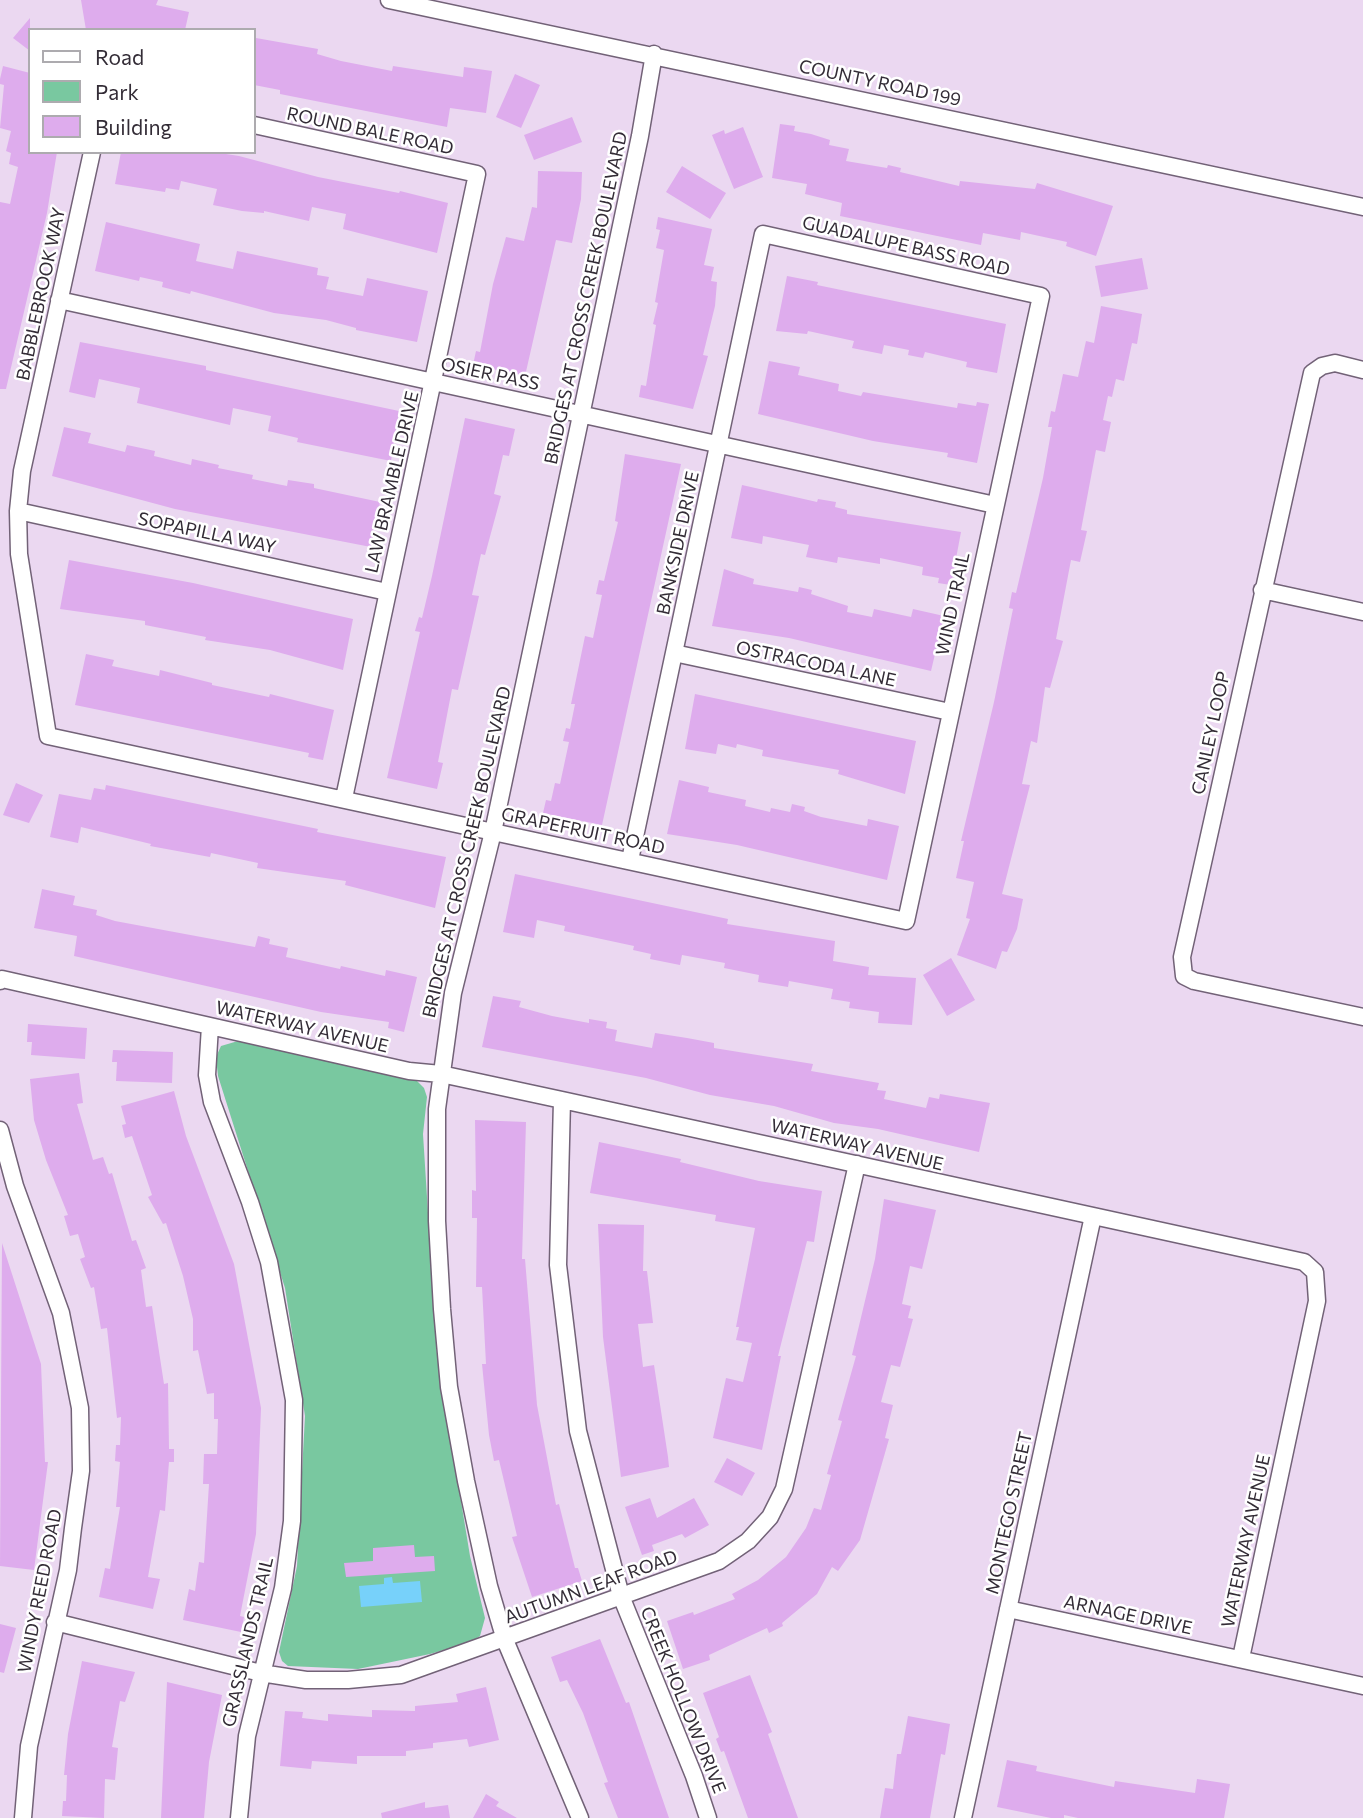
<!DOCTYPE html>
<html>
<head>
<meta charset="utf-8">
<style>
  body { margin:0 }
  #map { position:relative; width:1363px; height:1818px; overflow:hidden; background:#ebd8f1; font-family:Commissioner,sans-serif }
  canvas { display:block }
  .legend { position:absolute; left:28px; top:28px; width:228px; height:126px; box-sizing:border-box; background:#fff; border:2px solid #adabaf; margin:0; padding:9px 12px; list-style:none; font-size:21px; color:#332c36 }
  .legend li { display:flex; align-items:center; gap:14px; height:35px }
  .legend b { width:35px; border:2px solid #adabaf }
</style>
</head>
<body>
<div id="map">
<canvas width="1363" height="1818"></canvas>
<ul class="legend">
<li><b style="height:9px;background:#fff"></b>Road</li>
<li><b style="height:19px;background:#79c8a0"></b>Park</li>
<li><b style="height:19px;background:#deaced"></b>Building</li>
</ul>
</div>
<script>
const c = document.querySelector('canvas').getContext('2d');
c.lineJoin = 'round';
function fill(path, color) { c.fillStyle = color; c.fill(path, 'evenodd'); }
const shape = rows => new Path2D(rows.map(r => 'M' + r).join(''));
function trace(path, color, width, dash) { c.strokeStyle = color; c.lineWidth = width; c.lineCap = dash ? 'butt' : 'round'; c.setLineDash(dash || []); c.stroke(path); }
function write(font, color, halo, rows, align = 'center') {
  c.font = font + ' Commissioner,sans-serif'; c.lineWidth = 5; c.setLineDash([]); c.textBaseline = 'middle'; c.strokeStyle = halo; c.fillStyle = color; for (const [text, x, y, turn = 0] of rows) {
    c.save(); c.translate(x, y); c.rotate((+turn || 0) * Math.PI / 180); c.textAlign = isNaN(turn) ? turn : align; if (halo) c.strokeText(text, 0, 0); c.fillText(text, 0, 0); c.restore();
  }
}
fill(shape([
  [238,1041,416,1080,424,1088,427,1097,423,1134,437,1355,470,1556,485,1618,480,1636,471,1642,430,1654,358,1669,288,1666,282,1661,279,1652,297,1566,305,1416,285,1288,218,1076,216,1057,221,1046]
]), '#79c8a0');
fill(shape([
  [392,1577,393,1583,420,1581,422,1602,361,1607,359,1586,384,1584,384,1578]
]), '#77d1fa');
fill(shape([
  [81,0,158,0,156,5,189,12,185,30,86,30],
  [30,18,30,51,13,38],
  [256,38,318,49,317,54,341,61,392,71,393,66,463,77,464,67,492,71,486,113,450,108,447,127,280,94,280,90,254,85],
  [3,66,30,73,30,152,57,152,47,213,6,389,0,389,0,202,10,204,18,167,9,164,11,153,6,151,11,131,0,128,4,85,0,84,0,79],
  [515,74,540,85,521,128,496,117],
  [572,117,582,142,534,160,524,135],
  [780,124,795,126,794,131,811,134,830,140,829,145,849,149,846,161,887,168,888,165,901,168,900,172,959,186,960,181,1035,189,1037,183,1113,206,1096,256,1066,246,1067,242,1021,232,1020,240,983,233,981,245,840,216,842,203,805,194,807,184,772,178],
  [743,127,763,177,734,189,712,135,724,130,725,134],
  [121,152,213,152,239,156,318,177,399,193,400,191,448,203,437,253,343,229,346,214,312,207,309,221,264,211,264,213,242,211,213,205,217,189,181,181,179,190,166,188,165,192,115,184],
  [682,166,726,193,710,219,666,192],
  [538,171,582,172,581,199,572,243,556,240,525,376,473,365,476,351,480,352,493,284,506,237,524,241,532,207,537,208],
  [658,217,712,229,704,265,714,267,711,281,717,282,715,306,703,355,708,356,693,409,639,397,641,385,646,386,656,325,653,324,658,303,655,302,664,250,656,248,660,230,656,229],
  [106,222,200,244,196,261,233,269,237,251,318,268,317,275,329,277,326,289,363,296,367,278,428,291,417,342,356,330,356,328,326,320,274,313,191,291,190,294,162,287,163,282,140,277,139,281,95,271],
  [1142,258,1148,289,1101,297,1095,266],
  [787,276,818,282,817,285,1006,324,997,373,966,367,967,362,925,352,923,358,908,355,909,350,884,345,882,354,852,348,854,341,808,331,807,334,776,331],
  [1101,306,1142,314,1137,344,1132,343,1124,381,1116,379,1112,397,1108,396,1103,420,1111,422,1105,452,1096,450,1081,530,1087,531,1080,562,1071,560,1056,639,1063,641,1050,688,1045,687,1037,743,1031,741,1022,784,1030,785,1002,894,1023,899,1017,929,1007,952,1002,951,996,969,957,955,970,919,966,918,974,882,956,878,964,841,961,841,994,702,1013,609,1009,608,1012,592,1016,593,1043,478,1052,427,1048,427,1051,411,1055,412,1063,374,1078,377,1086,341,1094,343],
  [80,342,206,366,206,370,399,411,391,461,297,442,298,438,268,431,271,416,233,408,230,425,137,403,140,388,99,379,95,398,69,392],
  [769,361,800,367,798,375,839,384,838,391,861,396,863,392,957,408,958,403,976,406,977,402,989,404,977,463,947,457,948,453,873,441,758,414],
  [465,418,515,429,509,456,503,455,494,494,501,496,485,555,481,554,472,595,479,596,458,690,452,689,438,762,443,763,437,789,387,778,420,632,415,631,419,617,422,618,432,576],
  [64,427,91,433,88,443,125,452,127,445,155,451,154,456,191,465,192,459,219,465,218,468,253,475,252,479,287,486,288,480,314,484,314,488,380,502,371,547,175,509,52,476],
  [625,454,681,464,602,825,543,813,546,800,551,801,555,783,560,784,569,742,563,741,566,728,570,729,575,704,571,704,585,636,593,638,602,595,596,594,599,580,604,581,618,522,615,521],
  [742,485,817,502,818,499,836,502,835,507,847,510,847,514,961,532,951,585,938,583,939,578,922,575,923,567,880,558,880,564,838,557,837,563,806,557,809,545,763,536,762,544,731,538],
  [69,560,193,583,353,619,343,670,270,650,205,640,206,637,145,625,145,621,60,609],
  [724,569,754,579,753,584,798,592,799,587,812,590,811,594,848,606,847,612,872,617,874,609,911,617,913,609,944,616,931,671,789,638,712,626],
  [86,654,114,660,112,666,159,676,160,670,212,683,212,685,269,697,270,694,334,710,323,760,308,757,309,753,75,705],
  [695,694,916,741,905,794,838,774,839,770,762,756,763,750,737,744,736,748,718,744,716,754,685,749],
  [679,780,709,787,708,792,746,800,745,806,770,812,771,808,790,812,792,804,805,807,804,811,821,817,867,826,868,819,899,826,887,880,737,845,667,834],
  [16,783,43,795,29,823,3,815],
  [106,785,318,829,317,832,446,857,435,908,345,885,346,881,257,868,258,863,211,853,210,857,150,846,151,844,81,827,78,843,50,837,59,794,91,800,94,788,105,790],
  [515,874,728,919,727,924,835,941,833,961,869,967,868,975,916,978,912,1025,878,1023,879,1012,849,1008,850,1002,831,999,833,989,789,981,788,987,758,982,759,975,724,968,725,963,682,955,680,965,650,959,651,954,633,950,634,946,564,931,565,926,537,920,534,938,503,932],
  [42,889,75,896,73,905,97,910,96,915,115,921,255,947,258,936,270,939,269,944,288,948,286,957,340,969,341,966,385,976,386,970,417,977,404,1032,388,1028,389,1022,321,1012,74,956,77,936,34,928],
  [951,958,975,1000,947,1016,923,975],
  [493,996,521,1001,519,1007,552,1016,589,1023,589,1019,607,1022,606,1028,617,1030,615,1041,652,1048,655,1033,687,1038,714,1043,714,1048,813,1064,811,1071,879,1083,877,1090,886,1091,884,1099,926,1108,929,1097,939,1099,940,1094,990,1103,979,1152,878,1129,834,1123,774,1106,710,1095,646,1078,482,1047],
  [28,1024,87,1028,85,1059,31,1055,32,1042,27,1042],
  [113,1050,173,1052,172,1083,116,1081,117,1062,112,1062],
  [79,1073,83,1103,77,1104,93,1160,103,1157,109,1174,112,1173,132,1241,136,1240,146,1268,141,1270,146,1307,152,1306,164,1384,168,1383,169,1449,174,1449,174,1462,169,1462,165,1511,160,1510,148,1577,160,1579,153,1609,99,1597,105,1568,110,1569,120,1507,116,1507,120,1462,115,1461,116,1445,120,1445,121,1417,117,1418,107,1328,101,1329,94,1287,91,1288,80,1259,85,1257,78,1234,70,1236,64,1216,68,1215,46,1160,34,1120,30,1079],
  [174,1091,186,1136,234,1264,261,1408,256,1534,240,1616,244,1617,241,1632,183,1620,189,1589,195,1591,199,1562,204,1563,209,1484,203,1484,204,1454,217,1454,218,1419,214,1419,214,1393,207,1394,198,1350,193,1351,193,1319,183,1276,166,1223,163,1224,148,1197,152,1195,132,1136,125,1138,122,1125,126,1124,121,1106],
  [475,1120,526,1122,522,1259,525,1259,537,1405,556,1505,559,1504,575,1568,578,1568,582,1581,532,1597,512,1537,517,1536,499,1460,494,1461,489,1435,482,1364,486,1364,482,1287,476,1287,477,1218,472,1218,472,1190,476,1191],
  [599,1142,681,1159,680,1162,759,1181,822,1191,814,1242,807,1241,778,1356,781,1356,762,1450,713,1438,726,1378,743,1382,752,1343,736,1340,739,1327,736,1327,755,1228,715,1221,716,1215,590,1193],
  [884,1199,936,1210,922,1269,910,1266,902,1304,911,1306,908,1318,913,1319,900,1367,891,1365,881,1402,893,1405,885,1438,889,1439,860,1540,838,1571,832,1567,817,1594,782,1623,783,1626,769,1633,767,1628,709,1655,710,1660,683,1669,667,1621,693,1612,694,1615,735,1599,732,1594,758,1580,786,1557,806,1528,814,1508,821,1510,831,1475,827,1474,842,1421,838,1420,856,1356,852,1355,875,1259],
  [598,1224,644,1225,643,1271,647,1271,653,1323,638,1324,643,1367,654,1365,668,1457,669,1467,621,1477,603,1337],
  [2,1243,41,1364,45,1462,48,1462,34,1570,0,1566],
  [727,1458,755,1473,742,1496,714,1482],
  [650,1498,657,1518,694,1498,709,1525,685,1538,682,1534,652,1545,654,1551,642,1555,625,1507],
  [414,1545,415,1557,434,1556,435,1571,346,1577,344,1563,373,1561,373,1548],
  [0,1624,16,1628,4,1673,0,1672],
  [600,1639,626,1703,629,1702,669,1818,618,1818,604,1783,608,1782,583,1713,567,1680,560,1682,551,1657],
  [82,1661,135,1672,125,1702,120,1701,112,1747,118,1748,115,1780,105,1779,104,1818,62,1816,63,1801,66,1801,67,1775,64,1775,68,1734],
  [750,1675,772,1732,768,1734,798,1818,748,1818,724,1751,721,1752,716,1739,719,1737,703,1693],
  [167,1682,222,1695,209,1762,204,1818,161,1818],
  [486,1687,499,1740,469,1747,467,1739,433,1743,433,1748,406,1751,406,1756,357,1756,357,1764,312,1761,311,1769,280,1766,285,1711,303,1712,302,1718,328,1721,328,1714,372,1717,372,1710,415,1711,415,1706,458,1702,456,1694],
  [908,1716,950,1724,945,1755,941,1754,930,1818,880,1818,885,1788,893,1789,897,1754,901,1754],
  [1007,1760,1037,1766,1036,1771,1114,1787,1115,1781,1195,1793,1197,1779,1230,1784,1224,1818,1078,1818,1064,1815,1064,1818,1051,1818,997,1807],
  [486,1794,499,1802,496,1806,517,1818,473,1818],
  [425,1802,425,1808,448,1805,450,1818,382,1818,381,1813]
]), '#deaced');
const minor = shape([
  [389,0,1363,207],
  [254,125,477,174,344,798],
  [92,152,22,471,18,511,19,554,48,736,906,921,1041,296,763,234,630,860],
  [59,300,995,505],
  [1363,370,1335,363,1322,366,1312,373,1182,957,1184,976,1194,981,1363,1017],
  [18,511,387,592],
  [1262,590,1363,612],
  [674,653,950,712],
  [0,981,2,979,409,1071,441,1074,562,1100,1304,1262,1315,1272,1317,1301,1241,1658],
  [210,1026,207,1075,212,1102,250,1202,269,1262,294,1400,292,1521,283,1588,247,1736,239,1818],
  [562,1100,558,1265,578,1431,621,1596,694,1776,708,1818],
  [0,1130,15,1186,61,1313,80,1408,81,1471,73,1528,68,1570,29,1746,23,1818],
  [1008,1609,1363,1686],
  [55,1622,261,1673,306,1680,348,1680,401,1675,719,1561,748,1541,770,1517,784,1489,857,1164],
  [580,1818,505,1640,489,1586,466,1481,449,1387,442,1309,437,1221,437,1109,453,993,493,832,640,136,654,54],
  [963,1818,1093,1216]
]);
trace(minor, '#726277', 19);
trace(minor, '#fff', 16);
write('18px', '#332c36', '#fff', [
  ["COUNTY ROAD 199",880,83,12],
  ["ROUND BALE ROAD",370,131,12],
  ["GUADALUPE BASS ROAD",906,246,13],
  ["BABBLEBROOK WAY",41,294,-78],
  ["BRIDGES AT CROSS CREEK BOULEVARD",586,298,-78],
  ["OSIER PASS",490,374,12],
  ["LAW BRAMBLE DRIVE",392,482,-77],
  ["SOPAPILLA WAY",207,533,12],
  ["BANKSIDE DRIVE",678,543,-78],
  ["WIND TRAIL",953,604,-78],
  ["OSTRACODA LANE",816,664,12],
  ["CANLEY LOOP",1211,733,-78],
  ["GRAPEFRUIT ROAD",583,831,12],
  ["BRIDGES AT CROSS CREEK BOULEVARD",467,852,-77],
  ["WATERWAY AVENUE",302,1027,13],
  ["WATERWAY AVENUE",857,1145,13],
  ["MONTEGO STREET",1009,1513,-78],
  ["WATERWAY AVENUE",1246,1541,-78],
  ["AUTUMN LEAF ROAD",591,1587,-20],
  ["WINDY REED ROAD",40,1591,-79],
  ["ARNAGE DRIVE",1128,1615,12],
  ["GRASSLANDS TRAIL",248,1642,-77],
  ["CREEK HOLLOW DRIVE",683,1700,68]
]);
</script>
</body>
</html>
